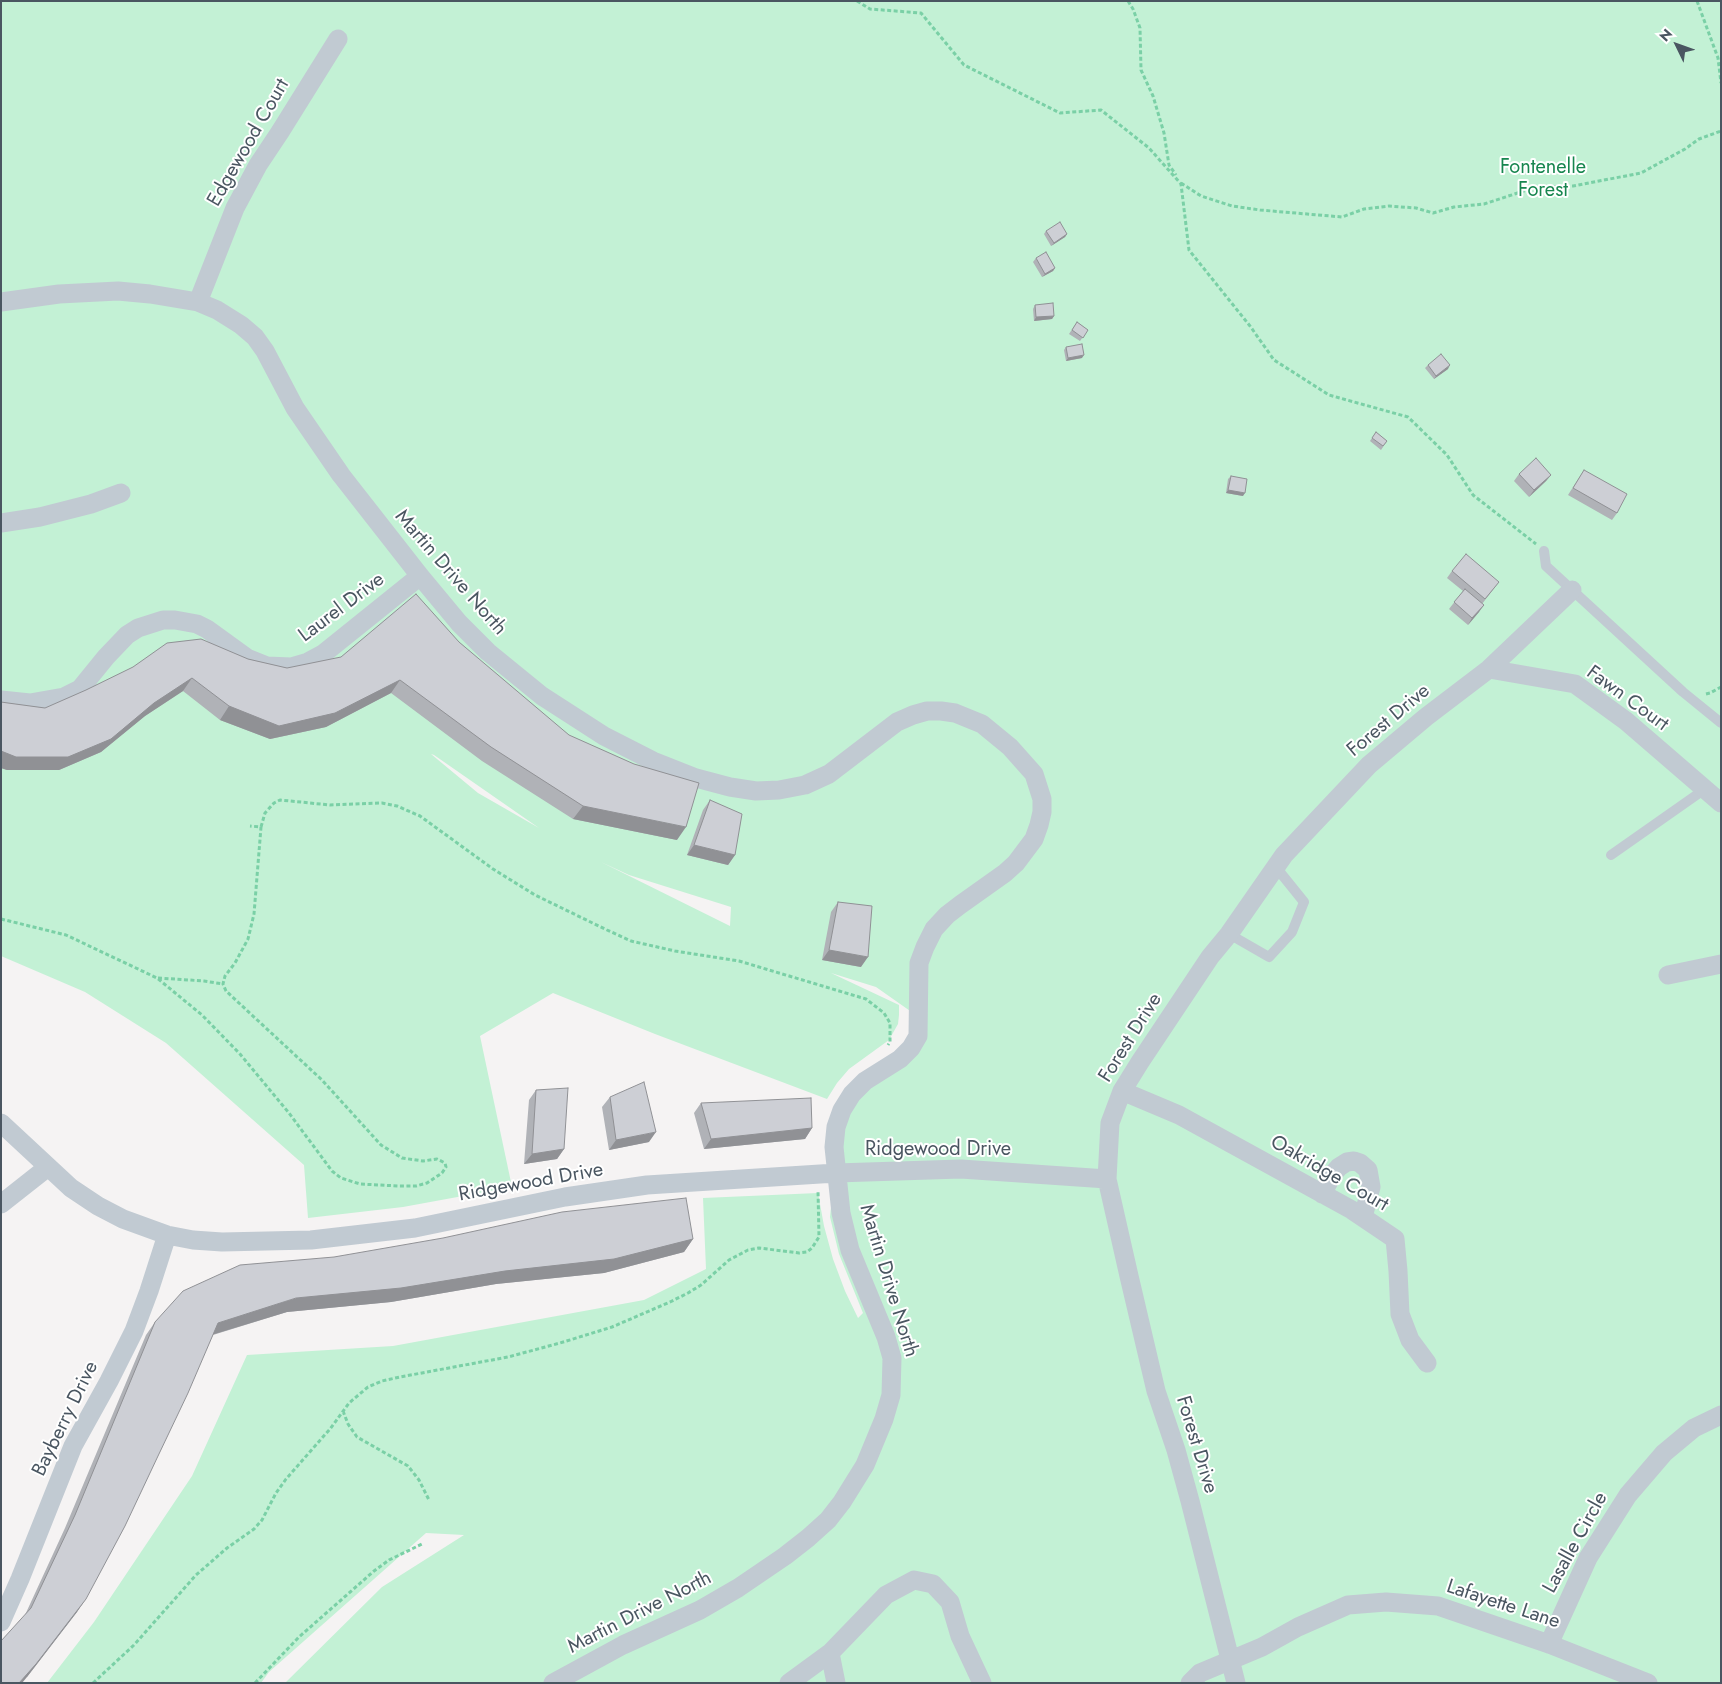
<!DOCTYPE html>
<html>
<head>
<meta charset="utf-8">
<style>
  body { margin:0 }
  #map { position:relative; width:1722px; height:1684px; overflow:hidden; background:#f5f3f3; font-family:Jost,sans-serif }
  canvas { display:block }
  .frame { position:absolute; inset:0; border:2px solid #4a5661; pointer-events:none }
  .north { position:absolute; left:1652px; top:20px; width:50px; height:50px; -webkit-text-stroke:4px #fff; paint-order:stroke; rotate:312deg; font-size:14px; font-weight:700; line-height:20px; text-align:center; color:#4a5661 }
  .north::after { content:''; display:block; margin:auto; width:18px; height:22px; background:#4a5661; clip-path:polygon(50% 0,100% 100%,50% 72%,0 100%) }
</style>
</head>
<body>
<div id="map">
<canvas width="1722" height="1684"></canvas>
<div class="frame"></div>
<div class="north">N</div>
</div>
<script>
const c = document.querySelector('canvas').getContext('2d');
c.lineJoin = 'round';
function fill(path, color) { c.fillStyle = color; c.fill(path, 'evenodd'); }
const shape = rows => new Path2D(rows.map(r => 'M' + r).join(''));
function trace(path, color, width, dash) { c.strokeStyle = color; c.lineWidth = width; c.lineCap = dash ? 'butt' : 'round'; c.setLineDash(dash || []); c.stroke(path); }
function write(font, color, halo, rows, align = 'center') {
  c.font = font + ' Jost,sans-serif'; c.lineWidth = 4; c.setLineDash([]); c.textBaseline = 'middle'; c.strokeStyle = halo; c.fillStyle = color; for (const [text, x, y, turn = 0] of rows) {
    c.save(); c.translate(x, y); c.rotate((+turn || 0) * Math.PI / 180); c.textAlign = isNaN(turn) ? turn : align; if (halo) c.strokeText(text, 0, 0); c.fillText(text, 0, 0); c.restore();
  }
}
fill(shape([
  [1,1,1721,1,1721,1683,285,1683,382,1587,464,1535,426,1533,269,1672,261,1683,47,1683,94,1622,192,1476,247,1355,393,1346,644,1300,706,1269,703,1198,818,1193,824,1226,833,1259,845,1291,858,1318,863,1313,839,1254,830,1217,832,1197,829,1123,905,1043,912,1031,913,1013,876,987,831,973,899,1005,899,1015,898,1024,889,1040,849,1069,837,1083,827,1099,655,1034,553,993,480,1036,512,1187,403,1207,308,1218,304,1165,166,1043,85,992,1,956],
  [431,754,434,755,539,828,478,793],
  [601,862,629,875,731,907,730,926]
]), '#c3f1d5');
trace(shape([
  [857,1,870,9,921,13,964,65,1060,113,1101,110,1149,148,1181,184,1189,250,1250,326,1274,360,1329,395,1408,417,1447,455,1473,495,1536,544],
  [1128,1,1133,9,1140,28,1141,70,1153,96,1164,133,1169,165,1176,175],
  [1697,1,1718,58,1721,83],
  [1181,183,1201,196,1232,206,1260,210,1342,217,1364,209,1389,206,1416,208,1433,213,1454,207,1484,204,1533,188,1573,186,1641,173,1685,149,1699,139,1721,131],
  [1706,694,1710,693,1721,687],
  [261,827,265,813,274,803,280,800,330,805,382,803,397,806,420,816,493,869,535,895,607,930,631,941,675,951,739,961,866,999,884,1013,890,1023,890,1042,888,1045],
  [1,919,66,935,157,978,202,1015,240,1054,289,1113,332,1171,341,1178,360,1184,399,1186,416,1186,427,1183,442,1173,446,1167,445,1163,437,1159,423,1161,402,1158,381,1145,322,1080,226,991,223,984,225,976,235,963,248,939,254,914,261,827,250,826],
  [158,978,204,981,223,984],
  [343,1411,348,1424,357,1437,408,1466,419,1480,429,1500],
  [93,1683,134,1645,196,1575,227,1548,254,1529,262,1520,276,1493,286,1479,330,1429,349,1403,368,1387,382,1381,400,1377,508,1357,560,1343,612,1327,670,1302,688,1293,701,1285,729,1260,748,1250,759,1248,799,1253,807,1252,812,1248,819,1237,818,1190],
  [255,1683,299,1637,374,1571,389,1560,422,1544]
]), '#7ad0a6', 3, [4, 2.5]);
trace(shape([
  [1544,551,1546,566,1683,692,1721,723],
  [1611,855,1705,789],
  [1229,934,1269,957,1292,932,1304,902,1275,866]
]), '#c1cad2', 10);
trace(shape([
  [1,302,59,294,118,291,150,294,198,302,217,310,241,325,255,337,265,351,295,408,341,475,420,576,459,623,488,652,542,696,604,736,653,761,696,778,730,787,756,791,779,790,805,785,829,774,897,722,913,715,927,711,941,711,955,713,982,724,1010,747,1034,774,1042,799,1042,812,1039,825,1034,839,1016,863,1005,873,960,905,947,915,934,929,925,947,919,963,918,1036,911,1048,900,1059,865,1081,852,1094,842,1110,836,1127,834,1147,841,1213,850,1250,886,1337,892,1358,891,1395,884,1419,865,1465,842,1502,828,1520,808,1538,785,1556,738,1588,700,1610,623,1645,553,1683],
  [198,302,235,208,258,165,280,132,338,39],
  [1,523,40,517,91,504,121,493],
  [1489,669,1575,684,1626,721,1721,803],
  [1,700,30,703,64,697,80,689,106,657,127,635,138,628,163,620,175,620,197,624,207,629,247,658,267,666,291,667,308,662,323,654,420,576],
  [1668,975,1721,964],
  [1122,1091,1179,1115,1352,1210,1395,1239,1398,1271,1400,1314,1410,1340,1427,1363],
  [1,1123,71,1188,98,1206,123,1219,167,1235,193,1240,222,1242,311,1240,415,1228,565,1197,647,1185,836,1173,961,1169,1107,1179],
  [1322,1194,1333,1174,1339,1167,1347,1162,1354,1161,1360,1163,1368,1170,1371,1187,1363,1217],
  [1,1204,48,1167],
  [1,1622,20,1579,73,1446,109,1381,134,1331,149,1291,167,1235],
  [1549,1644,1588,1558,1628,1495,1664,1453,1694,1428,1721,1415],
  [830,1653,836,1683],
  [789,1683,830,1653,886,1595,914,1580,933,1584,950,1602,960,1636,982,1683],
  [1190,1683,1200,1673,1262,1647,1298,1627,1348,1605,1386,1602,1438,1606,1549,1644,1648,1683],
  [1236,1683,1190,1501,1176,1450,1156,1391,1129,1276,1107,1179,1110,1123,1122,1091,1140,1062,1210,957,1229,934,1284,855,1369,765,1426,717,1489,669,1572,590]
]), '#c1cad2', 19);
fill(shape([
  [1046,231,1067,234,1065,237,1051,246,1044,234],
  [1036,258,1055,268,1053,271,1042,277,1033,262],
  [1035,305,1054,316,1052,319,1034,321,1033,309],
  [1077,322,1088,330,1080,341,1069,334],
  [1066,347,1082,358,1066,361,1064,350],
  [1428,365,1448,369,1434,379,1425,368],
  [1376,432,1387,441,1381,450,1370,441],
  [1584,470,1617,513,1612,520,1568,495],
  [1519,474,1551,475,1546,481,1529,497,1514,481],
  [1231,476,1243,496,1226,493,1228,479],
  [1452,571,1499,582,1482,604,1479,612,1468,625,1449,609,1463,591,1447,578],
  [459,642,677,840,573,819,482,761,391,693,326,727,270,739,220,720,183,691,145,716,101,752,59,770,7,770,1,768,1,702,8,703,45,708,248,659,287,668],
  [710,800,735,855,728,865,687,855,703,810],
  [838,902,861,967,822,960,831,912],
  [536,1090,564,1149,557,1159,524,1164,529,1100],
  [610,1097,649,1142,609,1150,602,1107],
  [701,1103,812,1128,805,1139,704,1149,694,1113],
  [693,1239,684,1252,604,1273,496,1284,391,1302,287,1312,213,1335,77,1612,27,1677,25,1615,65,1528,146,1335,155,1322]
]), '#b0b2b7');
fill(shape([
  [1067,234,1065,237,1051,246,1054,243],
  [1055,268,1053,271,1042,277,1045,274],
  [1054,316,1052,319,1034,321,1036,317],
  [1084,355,1082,358,1066,361,1068,358],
  [1450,365,1448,369,1434,379,1436,376],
  [1551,475,1546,481,1529,497,1534,490],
  [1228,490,1245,493,1243,496,1226,493],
  [1484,605,1479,612,1468,625,1472,618],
  [192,678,183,691,145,716,101,752,59,770,7,770,1,768,1,751],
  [400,680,391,693,326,727,270,739,220,720,229,706],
  [583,806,686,827,677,840,573,819],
  [694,845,735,855,728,865,687,855],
  [829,950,868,957,861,967,822,960],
  [812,1128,805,1139,704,1149,711,1139],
  [656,1132,649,1142,609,1150,616,1140],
  [564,1149,557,1159,524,1164,532,1154],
  [693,1239,684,1252,604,1273,496,1284,391,1302,287,1312,208,1336,218,1323,296,1298],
  [86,1599,77,1612,27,1677,22,1683,19,1683]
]), '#909195');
const building = shape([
  [1060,222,1067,234,1054,243,1046,231,1060,222],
  [1046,252,1055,268,1045,274,1036,258,1046,252],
  [1053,303,1054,316,1036,317,1035,305,1053,303],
  [1077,322,1088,330,1083,338,1072,330,1077,322],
  [1082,344,1084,355,1068,358,1066,347,1082,344],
  [1441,354,1450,365,1436,376,1428,365,1441,354],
  [1376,432,1387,441,1383,446,1372,438,1376,432],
  [1536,458,1551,475,1534,490,1519,474,1536,458],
  [1584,470,1627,494,1617,513,1573,488,1584,470],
  [1231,476,1247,479,1245,493,1228,490,1231,476],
  [1466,554,1499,582,1485,599,1452,571,1466,554],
  [1465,589,1484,605,1472,618,1454,602,1465,589],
  [416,594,459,642,569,735,634,764,699,783,686,827,583,806,491,747,400,680,335,713,279,726,229,706,192,678,154,703,111,739,68,757,16,757,1,751,1,702,8,703,45,708,86,690,133,667,167,643,201,639,248,659,287,668,341,657,416,594],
  [710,800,742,814,735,855,694,845,710,800],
  [838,902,872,906,868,957,829,950,838,902],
  [644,1082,656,1132,616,1140,610,1097,644,1082],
  [568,1088,564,1149,532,1154,536,1090,568,1088],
  [811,1098,812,1128,711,1139,701,1103,811,1098],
  [686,1198,693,1239,614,1259,505,1271,401,1288,296,1298,218,1323,188,1393,158,1456,125,1526,86,1599,36,1664,19,1683,1,1683,1,1641,31,1608,75,1515,155,1322,183,1291,240,1265,334,1257,443,1238,562,1212,686,1198]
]);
fill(building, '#cdcfd5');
trace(building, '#909195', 1);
write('20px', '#4a5661', '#fff', [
  ["Edgewood Court",249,143,-60],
  ["Martin Drive North",450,573,49],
  ["Laurel Drive",342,608,-37],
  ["Fawn Court",1627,699,36],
  ["Forest Drive",1389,721,-40],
  ["Forest Drive",1131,1038,-58],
  ["Ridgewood Drive",938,1150],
  ["Oakridge Court",1329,1174,30],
  ["Ridgewood Drive",531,1183,-10],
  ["Martin Drive North",888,1281,73],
  ["Bayberry Drive",66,1419,-64],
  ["Forest Drive",1196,1445,73],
  ["Lasalle Circle",1576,1543,-61],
  ["Lafayette Lane",1503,1605,18],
  ["Martin Drive North",640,1613,-27]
]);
write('20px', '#17864f', '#fff', [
  ["Fontenelle",1543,168],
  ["Forest",1543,191]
]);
</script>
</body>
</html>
